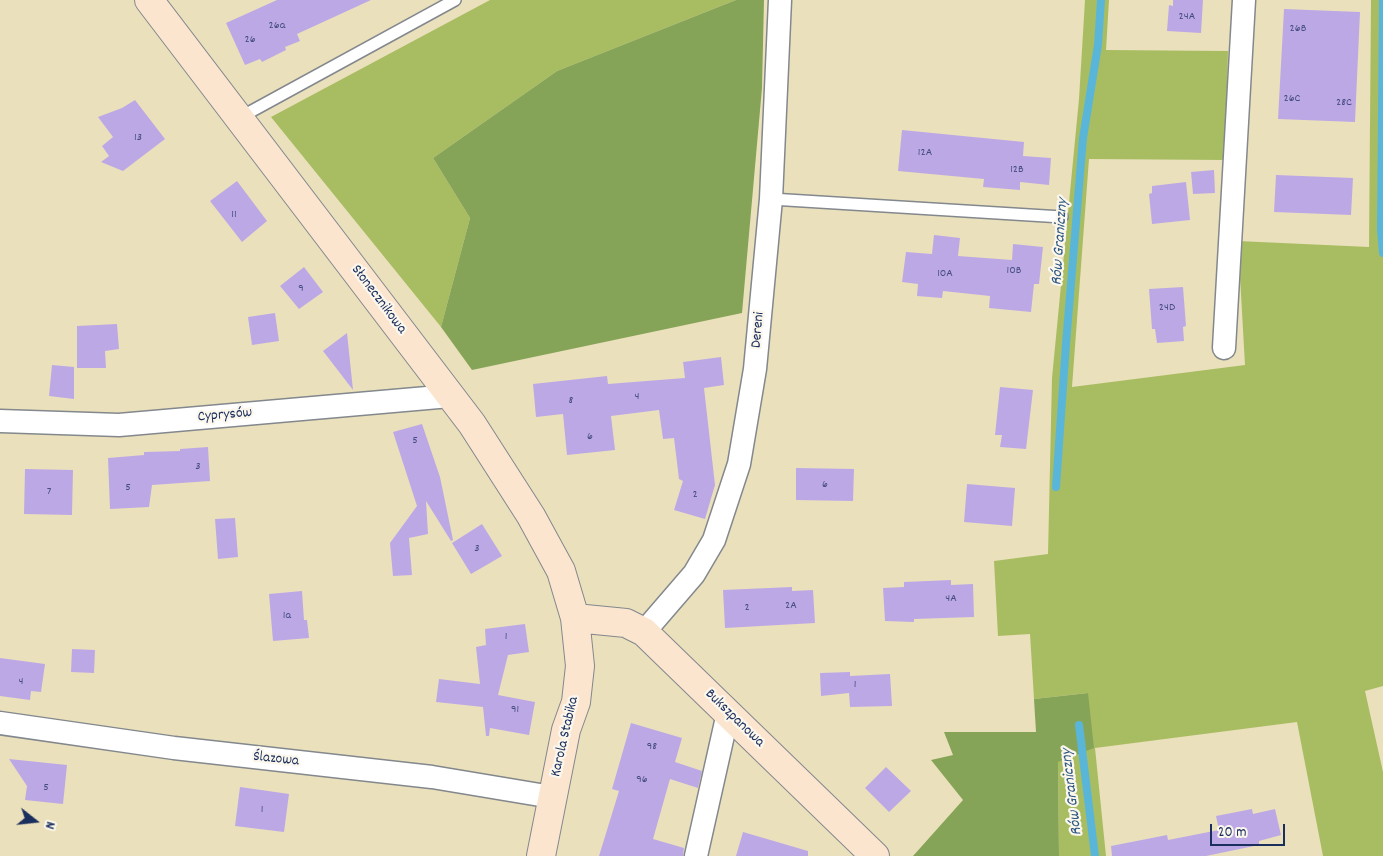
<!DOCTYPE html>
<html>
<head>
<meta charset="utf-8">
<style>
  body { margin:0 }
  #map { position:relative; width:1383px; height:856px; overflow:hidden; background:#ebe0bc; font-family:Dekko,sans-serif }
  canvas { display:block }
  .north { position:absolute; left:10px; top:796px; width:50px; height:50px; -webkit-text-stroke:4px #fbf7ec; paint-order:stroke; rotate:106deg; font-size:14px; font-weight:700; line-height:20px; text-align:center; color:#1b2f5e }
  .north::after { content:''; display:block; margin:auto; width:18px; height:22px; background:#1b2f5e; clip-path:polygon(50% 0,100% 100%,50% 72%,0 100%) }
  .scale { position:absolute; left:1210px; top:824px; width:75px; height:22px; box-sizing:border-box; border:2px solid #1b2f5e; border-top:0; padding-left:6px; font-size:15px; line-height:18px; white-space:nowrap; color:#1b2f5e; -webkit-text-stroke:4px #fbf7ec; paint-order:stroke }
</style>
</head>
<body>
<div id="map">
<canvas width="1383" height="856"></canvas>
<div class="north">N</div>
<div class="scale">20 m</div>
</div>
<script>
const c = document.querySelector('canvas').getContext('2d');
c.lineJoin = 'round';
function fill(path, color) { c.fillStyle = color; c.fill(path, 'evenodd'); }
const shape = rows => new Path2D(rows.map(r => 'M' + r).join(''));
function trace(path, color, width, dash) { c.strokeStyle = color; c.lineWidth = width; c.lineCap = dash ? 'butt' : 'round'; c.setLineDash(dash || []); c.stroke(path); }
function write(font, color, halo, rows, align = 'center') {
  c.font = font + ' Dekko,sans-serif'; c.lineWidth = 4.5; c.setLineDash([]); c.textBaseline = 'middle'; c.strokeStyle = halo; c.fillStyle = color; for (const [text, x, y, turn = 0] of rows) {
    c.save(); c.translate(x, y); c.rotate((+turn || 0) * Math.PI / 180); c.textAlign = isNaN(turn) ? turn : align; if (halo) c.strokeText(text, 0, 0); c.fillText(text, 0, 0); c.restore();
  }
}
fill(shape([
  [490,0,736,0,557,71,433,158,470,218,441,327,271,117],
  [1085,0,1109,0,1106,50,1228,51,1225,160,1089,159,1072,387,1245,365,1238,241,1369,247,1371,0,1383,0,1383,686,1365,691,1383,772,1383,856,1323,856,1297,722,1095,748,1106,856,1059,856,1058,762,1088,693,1034,699,1030,634,998,636,994,561,1048,554,1052,378,1079,99]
]), '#a8bd62');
fill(shape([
  [736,0,764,0,762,88,742,313,472,370,441,327,470,218,433,158,557,71],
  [1088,693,1094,748,1058,762,1059,856,913,856,963,800,931,760,953,755,944,732,1036,732,1034,699]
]), '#86a458');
trace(shape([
  [1383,0,1381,230,1383,253],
  [1056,487,1066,344,1083,138,1098,45,1101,0],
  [1079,725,1095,856]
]), '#5ab6d8', 8);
fill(shape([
  [277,0,371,0,297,34,300,41,285,47,286,50,262,62,260,59,245,65,226,23],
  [1173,0,1203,0,1201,33,1167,31,1169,5,1173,6],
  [1284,9,1360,12,1355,122,1278,119],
  [135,100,165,139,123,171,101,162,109,156,102,146,113,137,98,117,122,108],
  [902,130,1024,142,1023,156,1051,158,1049,185,1020,182,1020,190,983,187,984,179,898,171],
  [1214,170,1215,193,1193,194,1191,172],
  [1276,175,1353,178,1351,215,1274,212],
  [237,181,267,221,242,242,210,201],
  [1186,182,1190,220,1152,224,1149,194,1152,193,1152,186],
  [934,235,960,238,958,256,1012,260,1013,244,1043,247,1039,284,1034,284,1031,312,989,308,990,296,943,291,942,298,917,296,918,284,902,282,906,252,932,254],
  [304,267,323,292,299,309,280,286],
  [1183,287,1186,326,1183,327,1184,341,1157,343,1155,329,1152,329,1149,289],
  [275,313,279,341,252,345,248,317],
  [117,324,119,349,105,351,106,368,77,368,77,326],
  [347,333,353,390,323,351],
  [721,357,724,385,704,388,715,485,705,519,674,510,683,481,679,479,674,438,663,439,659,410,611,416,615,450,567,455,563,414,536,417,533,384,607,376,608,384,685,378,683,362],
  [52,365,74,367,74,399,49,396],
  [1000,387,1033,390,1026,449,1000,447,1002,435,995,435],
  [422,424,440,477,453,540,451,541,426,501,428,534,409,538,412,575,393,576,390,543,417,506,393,432],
  [208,447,210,481,152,485,149,507,110,509,108,458,144,455,144,452,180,451,180,449],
  [796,468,854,469,853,501,796,500],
  [25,469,73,470,72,515,24,514],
  [967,484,1015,488,1012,526,964,522],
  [235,518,238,557,218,559,215,519],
  [482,524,502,556,471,574,452,543],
  [951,580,951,585,973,584,974,617,914,619,914,622,885,621,883,588,904,587,904,582],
  [792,587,792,591,813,590,815,623,725,628,723,590],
  [302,591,304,620,307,620,309,638,273,641,269,594],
  [525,624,529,652,508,655,498,695,535,702,529,735,490,728,489,736,486,736,483,707,436,702,439,679,480,684,476,647,486,645,485,629],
  [72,649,95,650,94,673,71,672],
  [0,658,45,664,41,692,31,691,30,700,0,696],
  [850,672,850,676,890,674,892,706,850,707,849,693,821,696,820,673],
  [631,723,682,738,675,762,702,771,698,788,670,779,653,839,684,848,683,856,599,856,619,791,612,789],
  [9,759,67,765,63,804,25,800,27,786],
  [886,767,911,791,889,812,865,788],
  [240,787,289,794,284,832,235,826],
  [1252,809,1253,814,1275,809,1281,835,1259,841,1259,845,1206,856,1112,856,1111,846,1167,835,1168,840,1219,830,1216,816],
  [743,832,808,851,808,856,736,856]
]), '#bda8e6');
const lane = shape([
  [239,118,455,0],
  [771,199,1062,217]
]);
const street = shape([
  [1224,348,1244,0],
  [0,421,119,425,450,396],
  [644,632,694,574,714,540,739,464,755,369,771,199,780,0],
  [0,723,174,748,432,777,552,797],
  [696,856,728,713]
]);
const secondary = shape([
  [149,0,472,424,531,516,561,571,575,618,580,666,576,702,566,730,541,856],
  [575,618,626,623,644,632,875,856]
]);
trace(lane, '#83888d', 14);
trace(street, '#83888d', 25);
trace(secondary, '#83888d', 30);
trace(lane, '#fff', 11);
trace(street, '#fff', 22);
trace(secondary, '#fbe5cf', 28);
write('12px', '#444d80', null, [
  ["24A",1187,17],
  ["26a",277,26],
  ["26B",1298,29],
  ["26",250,40],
  ["26C",1292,99],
  ["28C",1344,103],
  ["13",138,138],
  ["12A",925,153],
  ["12B",1017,170],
  ["11",234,215],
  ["10B",1014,271],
  ["10A",945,274],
  ["9",301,289],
  ["24D",1167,308],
  ["4",637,397],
  ["8",571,401],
  ["6",590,437],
  ["5",415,441],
  ["3",198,467],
  ["6",825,485],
  ["5",128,488],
  ["7",49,492],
  ["2",695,495],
  ["3",477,549],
  ["4A",951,599],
  ["2A",791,606],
  ["2",747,608],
  ["1a",287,616],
  ["1",506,637],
  ["4",21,682],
  ["1",855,685],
  ["91",515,710],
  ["98",652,747],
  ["96",642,780],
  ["5",46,788],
  ["1",262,810]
]);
write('15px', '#1b2f5e', '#fbf7ec', [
  ["Słonecznikowa",378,300,53],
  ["Dereni",759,330,-85],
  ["Cyprysów",225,416,-5],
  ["Bukszpanowa",734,719,44],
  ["Karola Stabika",566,737,-77],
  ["Ślazowa",276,760,6]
]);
write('italic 16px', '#2e5883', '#fbf7ec', [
  ["Rów Graniczny",1061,242,-86],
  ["Rów Graniczny",1073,792,-97]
]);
</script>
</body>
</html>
